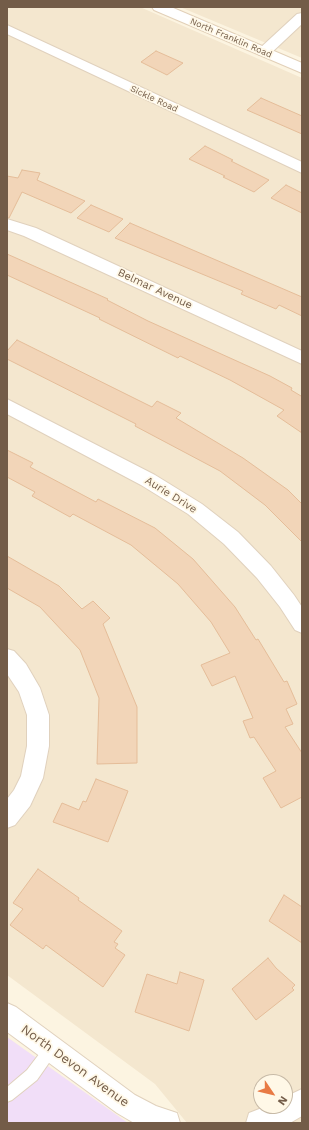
<!DOCTYPE html>
<html>
<head>
<meta charset="utf-8">
<style>
  body { margin:0 }
  #map { position:relative; width:309px; height:1130px; overflow:hidden; background:#fcf4e1; font-family:"Work Sans",sans-serif }
  canvas { display:block }
  .frame { position:absolute; inset:0; border:8px solid #735c48; pointer-events:none }
  .north { position:absolute; left:253px; top:1074px; width:40px; height:40px; box-sizing:border-box; background:#fff8e7; border:1px solid #c7baa7; border-radius:50%; rotate:125deg; font-size:11px; font-weight:700; line-height:16px; text-align:center; color:#735c48 }
  .north::after { content:''; display:block; margin:auto; width:14px; height:18px; background:#e87a44; clip-path:polygon(50% 0,100% 100%,50% 72%,0 100%) }
</style>
</head>
<body>
<div id="map">
<canvas width="309" height="1130"></canvas>
<div class="frame"></div>
<div class="north">N</div>
</div>
<script>
const c = document.querySelector('canvas').getContext('2d');
c.lineJoin = 'round';
function fill(path, color) { c.fillStyle = color; c.fill(path, 'evenodd'); }
const shape = rows => new Path2D(rows.map(r => 'M' + r).join(''));
function trace(path, color, width, dash) { c.strokeStyle = color; c.lineWidth = width; c.lineCap = dash ? 'butt' : 'round'; c.setLineDash(dash || []); c.stroke(path); }
function write(font, color, halo, rows, align = 'center') {
  c.font = font + ' "Work Sans",sans-serif'; c.lineWidth = 3.5; c.setLineDash([]); c.textBaseline = 'middle'; c.strokeStyle = halo; c.fillStyle = color; for (const [text, x, y, turn = 0] of rows) {
    c.save(); c.translate(x, y); c.rotate((+turn || 0) * Math.PI / 180); c.textAlign = isNaN(turn) ? turn : align; if (halo) c.strokeText(text, 0, 0); c.fillText(text, 0, 0); c.restore();
  }
}
fill(shape([
  [7,7,140,7,302,78,302,1123,187,1123,155,1084,7,975],
  [261,1082,285,1082,285,1106,261,1106],
  [180,7,302,7,302,58]
]), '#f4e7cf');
fill(shape([
  [7,1037,128,1123,7,1123]
]), '#f1def8');
const building = shape([
  [156,51,183,63,167,75,141,62,156,51],
  [261,98,302,116,302,134,247,110,261,98],
  [205,146,233,160,231,161,269,180,254,192,223,177,225,176,189,159,205,146],
  [22,170,40,173,37,180,85,201,71,213,22,192,9,218,7,218,7,176,18,178,22,170],
  [286,185,302,193,302,213,271,198,286,185],
  [91,205,123,219,109,232,77,218,91,205],
  [130,223,302,297,302,316,279,305,276,309,241,294,243,291,115,238,130,223],
  [7,254,108,299,107,300,148,321,270,376,292,388,291,390,301,396,302,395,302,433,277,416,284,410,230,380,180,356,178,358,99,319,100,318,7,275,7,254],
  [17,340,152,407,157,401,181,413,176,418,243,458,288,490,302,504,302,542,265,505,220,471,135,426,136,424,7,359,7,351,17,340],
  [7,450,33,463,30,467,96,502,98,499,155,528,193,559,235,607,256,640,258,639,284,682,287,681,297,704,286,709,293,724,285,727,302,753,302,797,281,808,263,778,276,771,254,737,250,738,243,721,253,718,235,676,212,686,201,665,230,653,211,622,178,584,131,545,73,514,70,517,32,496,35,492,7,477,7,450],
  [7,556,59,586,82,609,93,601,110,618,103,624,137,707,137,763,97,764,99,698,80,650,40,607,7,588,7,556],
  [96,779,128,791,108,842,53,822,62,803,79,810,83,801,86,802,96,779],
  [38,869,79,898,78,900,122,931,114,942,118,944,115,948,125,955,103,987,46,945,43,949,10,925,23,909,13,903,38,869],
  [284,895,302,907,302,943,269,921,284,895],
  [268,958,276,968,295,985,292,988,294,990,256,1020,232,989,268,958],
  [180,972,204,980,189,1031,135,1012,147,974,177,984,180,972]
]);
fill(building, '#f2d5b8');
trace(building, '#e5bd99', 1);
const service = shape([
  [51,1043,56,1045,58,1050,37,1080,12,1100,7,1102,7,1087,27,1070,46,1045,51,1043]
]);
const minor = shape([
  [302,13,302,24,269,55,259,55,257,52,259,49,297,14,302,13],
  [7,25,302,162,302,173,7,34,7,25],
  [7,219,36,228,302,351,302,364,24,236,7,230,7,219],
  [7,399,155,475,202,504,238,532,271,566,294,595,302,607,302,633,295,630,280,607,257,578,224,544,188,514,141,485,7,414,7,399],
  [7,649,14,651,26,664,40,688,49,715,49,746,43,778,30,806,15,825,7,828,7,799,14,790,21,776,27,746,27,715,19,692,7,674,7,649],
  [7,1003,16,1007,135,1095,156,1106,177,1113,180,1123,134,1123,117,1113,7,1032,7,1003],
  [302,1089,302,1116,290,1123,246,1123,249,1113,267,1106,285,1106,285,1097,302,1089]
]);
const secondary = shape([
  [152,7,171,7,302,63,302,73,154,10,152,7]
]);
trace(service, '#e0d1bd', 2);
trace(minor, '#e0d1bd', 2);
trace(secondary, '#e2d0b8', 2);
fill(service, '#fff');
fill(minor, '#fff');
fill(secondary, '#fff');
write('9px', '#735c48', '#fff8e7', [
  ["North Franklin Road",231,38,23],
  ["Sickle Road",154,99,25]
]);
write('11px', '#735c48', '#fff8e7', [
  ["Belmar Avenue",155,289,25],
  ["Aurie Drive",171,495,32]
]);
write('13px', '#735c48', '#fff8e7', [
  ["North Devon Avenue",75,1066,36]
]);
</script>
</body>
</html>
